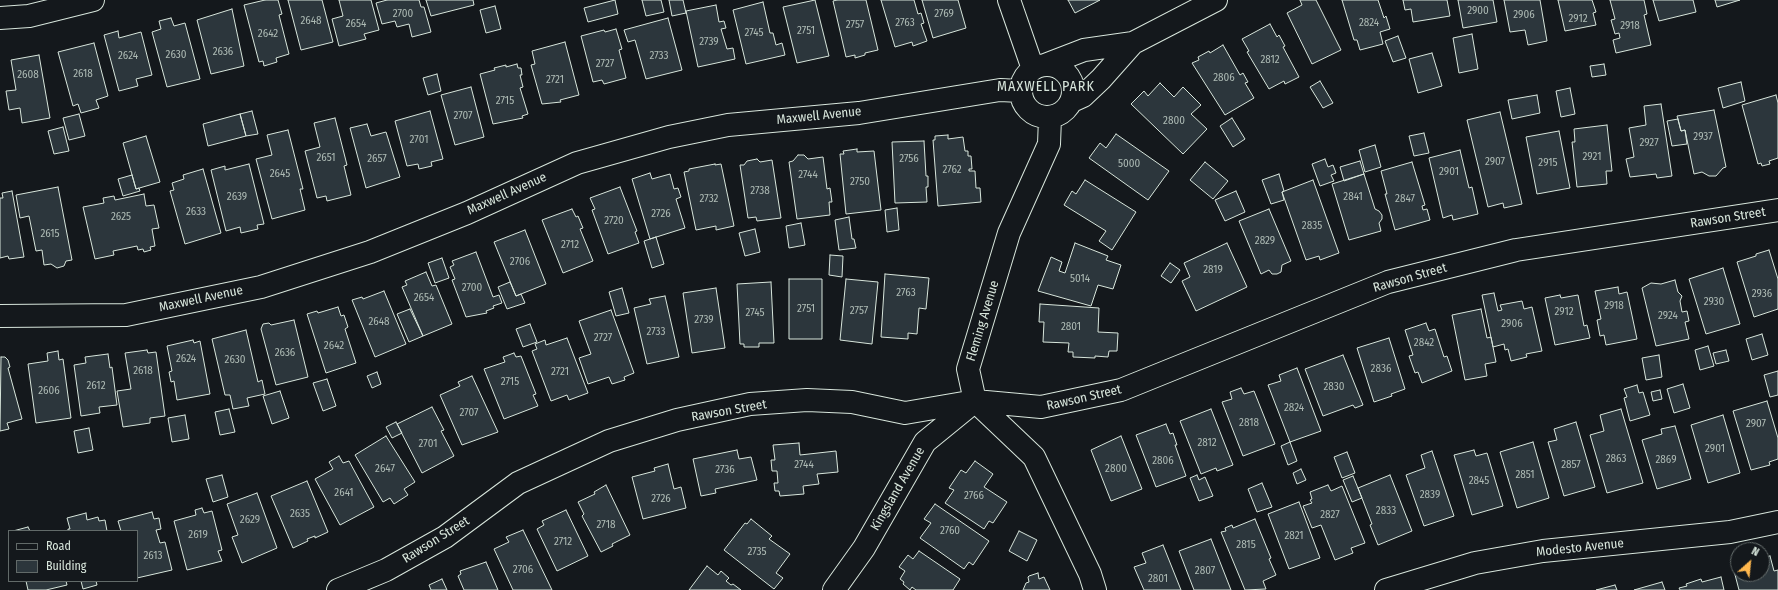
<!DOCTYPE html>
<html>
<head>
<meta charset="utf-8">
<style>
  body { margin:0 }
  #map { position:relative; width:1778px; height:590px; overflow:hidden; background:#14181c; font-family:"Fira Sans Condensed",sans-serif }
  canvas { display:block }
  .legend { position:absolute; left:8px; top:530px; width:130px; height:52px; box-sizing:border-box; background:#14181c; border:1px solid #626a69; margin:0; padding:5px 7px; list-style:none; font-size:12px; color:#d8e6dc }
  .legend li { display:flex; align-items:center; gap:8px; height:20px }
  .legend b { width:20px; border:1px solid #626a69 }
  .north { position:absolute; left:1730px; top:542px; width:40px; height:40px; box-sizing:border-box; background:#14181c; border:1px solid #626a69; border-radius:50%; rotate:27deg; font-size:11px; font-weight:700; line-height:16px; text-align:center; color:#d8e6dc }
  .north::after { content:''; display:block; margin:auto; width:14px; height:18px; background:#ffb74d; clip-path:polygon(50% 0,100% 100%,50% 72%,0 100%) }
</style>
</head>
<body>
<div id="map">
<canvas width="1778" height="590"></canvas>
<ul class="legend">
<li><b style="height:5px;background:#14181c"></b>Road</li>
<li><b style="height:11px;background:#2c363c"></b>Building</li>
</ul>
<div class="north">N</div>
</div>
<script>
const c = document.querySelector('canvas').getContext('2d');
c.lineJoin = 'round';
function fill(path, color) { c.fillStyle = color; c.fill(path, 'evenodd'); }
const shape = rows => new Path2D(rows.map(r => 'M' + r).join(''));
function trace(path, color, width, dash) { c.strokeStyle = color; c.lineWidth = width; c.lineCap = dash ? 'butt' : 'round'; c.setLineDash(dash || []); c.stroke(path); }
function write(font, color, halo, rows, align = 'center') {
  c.font = font + ' "Fira Sans Condensed",sans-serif'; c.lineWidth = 3; c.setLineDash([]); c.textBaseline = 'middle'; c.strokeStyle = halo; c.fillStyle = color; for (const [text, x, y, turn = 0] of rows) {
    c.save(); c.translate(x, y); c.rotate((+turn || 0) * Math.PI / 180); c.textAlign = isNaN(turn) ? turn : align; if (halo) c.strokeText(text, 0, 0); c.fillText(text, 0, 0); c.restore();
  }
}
const building = shape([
  [265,0,278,0,282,14,279,15,289,54,276,58,277,62,264,66,263,61,259,62,244,5,265,0],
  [288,0,322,0,333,42,301,50,288,0],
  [339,0,371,0,379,30,364,34,366,39,339,46,332,19,343,16,339,0],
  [387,0,419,0,421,7,424,7,431,32,412,37,409,24,397,27,395,21,382,24,376,3,387,0],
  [426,0,473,0,474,5,431,16,426,0],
  [615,0,618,14,588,22,584,8,615,0],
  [642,0,661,0,664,12,646,16,642,0],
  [669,0,683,0,686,13,672,16,669,0],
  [815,0,829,56,797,63,783,7,815,0],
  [837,0,866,0,878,50,865,53,865,55,855,58,855,55,846,57,833,1,837,0],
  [881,0,914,0,918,14,921,13,924,23,921,24,927,41,913,46,912,42,895,47,881,0],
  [922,0,958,0,966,28,933,38,922,0],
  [1068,0,1100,0,1075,13,1068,0],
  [1300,0,1316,0,1341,50,1312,64,1287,13,1302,5,1300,0],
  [1342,0,1378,0,1384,18,1386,16,1390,29,1380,32,1383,44,1360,50,1357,40,1354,40,1342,0],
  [1403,0,1447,0,1450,16,1413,22,1411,9,1405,10,1403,0],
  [1458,0,1493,0,1497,22,1463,28,1458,0],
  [1504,0,1540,0,1547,41,1528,45,1525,30,1510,32,1504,0],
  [1558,0,1592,0,1596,12,1593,13,1596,25,1565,31,1558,0],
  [1610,0,1644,0,1647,14,1644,15,1651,45,1616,53,1613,40,1620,38,1619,33,1615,34,1611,20,1615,19,1610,0],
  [1653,0,1693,0,1696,12,1659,21,1653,0],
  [1715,0,1740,0,1717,7,1715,0],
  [763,2,770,33,773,33,776,45,782,43,785,55,746,64,733,10,763,2],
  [716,5,719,22,724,21,726,28,721,29,727,49,733,48,735,59,698,67,686,11,716,5],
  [495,6,501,29,486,33,480,10,495,6],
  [232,9,244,66,211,74,197,20,232,9],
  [171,18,174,26,185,23,200,79,167,87,152,32,161,29,159,21,171,18],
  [668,18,682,70,646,79,635,40,628,42,624,30,668,18],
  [1270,24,1277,37,1279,35,1285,46,1283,47,1299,77,1285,84,1284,81,1269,89,1247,52,1249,51,1242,39,1270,24],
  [616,29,622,49,619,50,626,78,604,84,602,80,593,82,581,36,604,30,605,32,616,29],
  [118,31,119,38,141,32,152,75,136,79,138,86,119,91,104,35,118,31],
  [1472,34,1478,69,1459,73,1453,38,1472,34],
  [1398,36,1406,58,1393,62,1385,41,1398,36],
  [565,42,579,95,560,100,561,102,542,104,531,65,535,64,532,51,565,42],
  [94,43,108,96,96,100,99,108,81,113,78,104,73,106,58,52,94,43],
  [1223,45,1240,75,1243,73,1248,82,1245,83,1254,98,1225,115,1192,63,1199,60,1198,57,1209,51,1210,53,1223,45],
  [1432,53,1442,86,1418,93,1409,59,1432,53],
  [39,55,50,118,22,123,20,108,9,110,6,91,16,90,11,60,39,55],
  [517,64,518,68,521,68,522,75,520,75,523,87,520,88,528,114,522,116,523,118,493,124,480,74,495,70,494,68,506,65,506,67,517,64],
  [1604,64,1606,75,1592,77,1590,66,1604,64],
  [437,74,441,91,428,95,423,78,437,74],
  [1320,81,1333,103,1323,108,1310,87,1320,81],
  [1741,82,1745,101,1723,108,1718,88,1741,82],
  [1160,83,1174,97,1183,87,1201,105,1191,114,1207,129,1183,154,1131,104,1144,91,1148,96,1160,83],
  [471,87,484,137,455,145,441,95,471,87],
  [1570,88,1575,114,1561,117,1556,91,1570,88],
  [1537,95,1540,113,1512,119,1508,100,1537,95],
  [1776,95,1778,103,1778,158,1769,161,1770,164,1762,166,1761,163,1758,164,1742,105,1776,95],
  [1661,104,1672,176,1657,178,1656,174,1630,177,1626,159,1634,157,1629,128,1646,125,1644,106,1661,104],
  [1714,110,1726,167,1723,168,1716,176,1709,176,1702,172,1694,174,1685,130,1681,131,1677,116,1714,110],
  [252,111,258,134,246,136,240,114,252,111],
  [430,111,443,159,431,162,432,166,419,169,418,164,407,166,395,121,430,111],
  [1500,112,1522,204,1504,208,1503,203,1488,207,1467,120,1500,112],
  [79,114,85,136,69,140,63,118,79,114],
  [240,114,246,136,208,146,203,124,240,114],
  [335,118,347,165,344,166,351,195,327,201,326,196,317,198,305,151,320,147,314,123,335,118],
  [1232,118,1245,139,1233,147,1220,126,1232,118],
  [1678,119,1681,131,1685,130,1687,144,1672,146,1667,121,1678,119],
  [367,124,371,136,386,132,400,177,366,188,350,128,367,124],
  [1607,125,1612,171,1606,171,1607,184,1577,187,1572,142,1575,142,1574,129,1607,125],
  [63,127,69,151,54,154,48,131,63,127],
  [288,130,303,189,300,189,305,210,272,219,256,159,272,155,267,135,288,130],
  [1559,131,1570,188,1537,194,1526,137,1559,131],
  [1424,133,1429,153,1414,156,1409,136,1424,133],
  [1116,134,1169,171,1148,200,1089,158,1100,143,1106,148,1116,134],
  [948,135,948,139,963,137,965,151,968,151,968,156,971,156,972,169,969,169,969,171,975,171,976,188,980,188,981,202,938,206,933,140,935,140,935,136,948,135],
  [146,136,160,182,136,189,123,143,146,136],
  [924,141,926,176,928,176,928,187,926,187,927,202,895,203,892,142,924,141],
  [1375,145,1381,167,1365,172,1359,150,1375,145],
  [857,149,857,152,874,151,881,210,846,214,840,154,844,154,843,151,857,149],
  [1460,150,1469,188,1472,187,1478,214,1453,220,1452,215,1443,218,1429,158,1460,150],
  [798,155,804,155,808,159,823,157,827,189,830,188,832,202,829,202,830,215,797,219,789,162,793,161,798,155],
  [757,159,760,162,772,160,781,218,757,221,756,217,748,218,740,165,744,165,747,161,757,159],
  [1325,159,1328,167,1333,165,1336,173,1331,175,1334,181,1320,186,1312,164,1325,159],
  [1360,161,1364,174,1344,181,1340,167,1360,161],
  [1205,162,1228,181,1213,199,1190,180,1205,162],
  [1412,162,1425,205,1422,206,1423,210,1427,209,1430,220,1395,230,1385,194,1387,194,1381,171,1412,162],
  [249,164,264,224,257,225,258,229,241,233,240,227,226,231,211,170,225,166,225,170,249,164],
  [715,164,715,165,721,164,734,226,716,230,716,226,696,230,684,172,689,171,689,169,715,164],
  [203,169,221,233,185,244,170,191,174,190,172,183,184,179,183,175,203,169],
  [650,173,652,179,670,174,674,189,678,188,681,197,676,199,685,228,650,239,632,179,650,173],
  [1279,174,1284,191,1282,192,1284,200,1271,204,1262,180,1279,174],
  [1364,174,1375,209,1379,211,1382,215,1382,219,1379,223,1381,231,1349,240,1332,184,1364,174],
  [132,175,136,189,139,188,140,191,123,196,118,179,132,175],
  [1085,180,1136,212,1112,250,1099,241,1106,231,1064,205,1072,191,1076,194,1085,180],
  [1313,180,1339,253,1320,260,1319,256,1306,260,1282,192,1313,180],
  [58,187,72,260,66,261,64,266,57,268,51,264,44,265,42,250,36,251,29,216,20,218,16,195,58,187],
  [620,187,637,231,635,232,639,243,608,254,592,210,595,209,590,198,620,187],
  [12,191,24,257,9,259,8,256,0,258,0,198,3,198,2,193,12,191],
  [1236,191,1245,212,1225,221,1215,200,1236,191],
  [144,194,146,206,154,205,159,228,152,229,155,246,150,247,151,250,144,252,143,249,138,250,137,246,113,251,114,255,95,259,83,207,104,203,103,198,114,196,115,200,144,194],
  [897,208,899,230,887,232,885,210,897,208],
  [572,209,576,217,578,216,583,228,580,229,593,261,563,273,542,220,572,209],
  [1269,209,1291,261,1282,265,1281,272,1277,274,1272,274,1269,270,1261,274,1239,221,1269,209],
  [849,217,852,239,854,239,856,248,839,250,835,220,849,217],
  [801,223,805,245,789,248,786,226,801,223],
  [755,229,760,252,745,256,739,233,755,229],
  [525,230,546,284,516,296,494,242,525,230],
  [656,237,664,264,652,268,644,241,656,237],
  [1075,243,1108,256,1106,260,1121,265,1113,289,1098,285,1091,306,1038,291,1051,257,1062,262,1059,271,1065,273,1075,243],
  [1227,243,1247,287,1196,311,1182,281,1190,277,1184,263,1227,243],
  [1769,250,1778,279,1778,309,1754,317,1737,262,1756,256,1756,254,1769,250],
  [476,252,493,297,499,295,502,303,493,306,494,308,486,311,487,313,466,317,452,280,455,279,450,267,454,265,452,261,476,252],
  [830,255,843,256,842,277,829,275,830,255],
  [442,258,449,278,435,283,428,263,442,258],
  [1170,263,1180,270,1171,283,1161,276,1170,263],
  [1723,268,1740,324,1706,334,1689,279,1723,268],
  [426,272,432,286,436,285,452,324,423,336,402,287,407,285,405,281,426,272],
  [885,274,929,278,926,309,919,308,917,334,908,333,908,339,881,337,885,274],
  [789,279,822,279,822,339,789,339,789,279],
  [846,279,878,282,872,344,840,340,846,279],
  [1675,280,1678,292,1682,296,1680,301,1682,312,1687,311,1689,321,1685,322,1689,339,1656,346,1642,288,1651,283,1661,284,1675,280],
  [510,282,516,296,521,294,525,303,507,309,498,287,510,282],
  [771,282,774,343,759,343,759,347,744,347,744,344,740,344,737,284,771,282],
  [1618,287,1619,294,1627,292,1637,339,1606,345,1604,335,1600,336,1597,320,1601,319,1595,291,1618,287],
  [622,288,629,313,616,316,609,292,622,288],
  [716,288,725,348,692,353,683,293,716,288],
  [384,291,406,344,375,357,352,300,362,297,363,299,384,291],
  [1494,293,1498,311,1502,310,1500,305,1522,301,1524,309,1532,307,1542,351,1526,354,1527,357,1511,361,1508,349,1505,350,1504,344,1493,347,1482,295,1494,293],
  [1560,295,1561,298,1578,295,1584,326,1587,325,1590,338,1555,345,1545,298,1560,295],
  [665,296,679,357,647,364,634,308,651,304,649,299,665,296],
  [1040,304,1099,308,1098,332,1118,333,1117,351,1109,351,1108,357,1095,356,1095,358,1073,357,1073,352,1068,352,1069,343,1043,342,1044,322,1039,322,1040,304],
  [338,307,341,316,344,315,348,327,345,329,356,363,326,373,307,314,317,311,318,313,338,307],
  [410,309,423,336,409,342,397,314,410,309],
  [1481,309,1487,338,1491,337,1496,362,1485,364,1487,376,1465,380,1452,315,1481,309],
  [611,310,634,373,624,377,625,380,612,384,609,377,588,384,579,358,591,354,579,321,611,310],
  [294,320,308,377,276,385,261,329,263,324,269,323,271,325,294,320],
  [1426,323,1429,331,1435,329,1444,357,1447,356,1452,371,1422,383,1418,372,1415,373,1409,356,1413,355,1405,330,1426,323],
  [530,324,537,342,523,347,516,329,530,324],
  [246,330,258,382,262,380,265,394,247,398,249,406,233,409,230,395,225,395,212,339,246,330],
  [1762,334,1768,355,1752,360,1746,339,1762,334],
  [567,338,588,393,569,400,567,395,551,401,532,351,537,349,535,344,545,340,546,345,567,338],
  [1389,338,1405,389,1391,394,1392,396,1374,402,1357,348,1389,338],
  [193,340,194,343,200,341,210,394,177,400,174,381,171,382,169,372,172,371,167,346,193,340],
  [1708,346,1714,366,1700,370,1695,350,1708,346],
  [147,350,148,353,156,352,165,416,150,418,150,423,123,427,117,391,131,389,125,353,147,350],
  [1726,350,1729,361,1716,364,1713,353,1726,350],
  [58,351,59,360,63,359,71,418,36,423,28,364,48,361,47,353,58,351],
  [514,353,516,357,521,356,536,394,533,395,538,406,504,419,484,369,505,362,503,357,514,353],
  [108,354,110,368,112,367,117,405,99,407,100,413,81,416,74,365,86,363,85,357,108,354],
  [1343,355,1363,405,1355,408,1353,405,1323,416,1305,369,1343,355],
  [1659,355,1662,377,1646,380,1642,358,1659,355],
  [1,357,5,357,8,360,10,367,8,368,22,419,7,423,9,429,0,431,1,357],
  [1297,368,1321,431,1290,442,1268,385,1281,381,1279,375,1297,368],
  [1778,371,1778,395,1770,397,1764,375,1778,371],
  [377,372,381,384,372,388,367,376,377,372],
  [472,376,498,432,462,445,440,395,460,386,458,382,472,376],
  [327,379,336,406,323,411,313,383,327,379],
  [1683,384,1690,408,1674,413,1667,389,1683,384],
  [1637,385,1639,393,1643,392,1650,415,1630,421,1624,398,1627,397,1624,389,1637,385],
  [1241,388,1244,394,1254,391,1275,444,1243,456,1222,402,1232,399,1230,392,1241,388],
  [1660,390,1662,399,1653,401,1651,392,1660,390],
  [280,391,289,418,272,424,263,396,280,391],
  [1767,401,1778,438,1778,459,1769,462,1770,465,1751,470,1733,411,1767,401],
  [432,407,444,430,441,431,454,456,422,473,397,424,432,407],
  [229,409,235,432,220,435,215,412,229,409],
  [1211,409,1233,465,1217,471,1216,468,1201,474,1180,421,1211,409],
  [1621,409,1643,483,1607,493,1590,435,1604,431,1600,415,1621,409],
  [185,415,189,439,172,442,168,418,185,415],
  [1723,415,1740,473,1708,483,1691,425,1723,415],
  [396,422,402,433,392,438,386,427,396,422],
  [1576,422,1595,487,1564,496,1548,442,1557,440,1554,429,1576,422],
  [1166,424,1170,434,1173,433,1177,445,1175,445,1186,476,1156,487,1136,435,1166,424],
  [1675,426,1691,479,1657,489,1642,440,1662,434,1661,429,1675,426],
  [89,428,93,450,78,453,74,431,89,428],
  [386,436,415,482,404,489,408,495,394,504,390,498,383,502,355,455,386,436],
  [1121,436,1142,489,1111,501,1091,450,1121,436],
  [1290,442,1297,461,1288,465,1281,446,1290,442],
  [1533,442,1549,498,1517,508,1500,452,1533,442],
  [799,443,800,455,836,451,838,472,817,474,819,484,803,486,804,494,780,496,779,491,775,491,774,483,778,483,777,471,772,471,771,460,775,460,773,445,799,443],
  [737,450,739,459,751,457,757,480,715,489,716,493,701,496,693,459,737,450],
  [1474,450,1476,456,1487,453,1503,506,1472,515,1454,455,1474,450],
  [1432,451,1454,516,1424,526,1406,475,1425,468,1421,455,1432,451],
  [1347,452,1355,473,1342,478,1334,457,1347,452],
  [339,456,343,463,349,461,374,507,340,525,315,479,333,469,329,462,339,456],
  [975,461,993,474,984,487,1007,502,993,523,989,521,984,529,945,503,954,490,949,488,961,470,966,473,975,461],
  [668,464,674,489,681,487,686,508,643,519,632,477,655,471,654,468,668,464],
  [1301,469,1306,480,1297,484,1293,473,1301,469],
  [222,475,228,497,213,502,206,479,222,475],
  [1197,475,1199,480,1205,477,1213,496,1199,501,1190,478,1197,475],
  [1390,475,1412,531,1378,545,1370,525,1372,524,1358,488,1390,475],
  [1353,476,1362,498,1352,502,1343,480,1353,476],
  [307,481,328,532,315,538,315,536,307,539,308,541,293,548,271,496,307,481],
  [1262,483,1272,507,1257,512,1248,489,1262,483],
  [606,485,630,535,612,544,613,546,601,552,582,516,584,514,578,502,595,494,594,492,606,485],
  [1328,485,1331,491,1342,486,1365,543,1351,548,1353,553,1335,560,1321,525,1312,528,1303,506,1312,503,1310,500,1312,499,1310,492,1328,485],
  [257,493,277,548,242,563,232,537,238,535,227,504,257,493],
  [1299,502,1320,558,1289,569,1268,514,1299,502],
  [935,504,989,541,973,565,969,562,964,569,920,538,931,523,924,519,935,504],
  [202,508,204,513,212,511,222,550,218,551,222,561,187,570,174,521,196,515,195,510,202,508],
  [566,510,588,556,557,571,537,529,544,525,542,521,566,510],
  [152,512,154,519,159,518,161,529,156,530,160,543,165,542,172,570,137,578,137,531,121,531,118,521,152,512],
  [86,513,87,520,98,517,99,521,105,520,107,531,68,531,68,529,70,529,67,518,86,513],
  [751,519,772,536,769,539,790,554,776,573,783,578,774,589,724,550,745,523,747,524,751,519],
  [1255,519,1271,558,1269,559,1276,575,1263,581,1266,589,1245,590,1221,532,1226,531,1225,528,1232,525,1233,528,1255,519],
  [28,527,30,531,13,531,28,527],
  [523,530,552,590,513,590,494,549,509,542,506,537,523,530],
  [1019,531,1037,540,1027,561,1009,551,1019,531],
  [1211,539,1231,590,1194,590,1179,551,1211,539],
  [1163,545,1181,590,1144,590,1134,567,1146,563,1142,553,1163,545],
  [919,551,960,579,953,590,916,590,912,587,910,590,903,584,904,582,900,579,905,571,899,567,908,555,913,559,919,551],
  [1770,556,1774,571,1778,570,1778,590,1739,590,1733,567,1738,565,1738,574,1762,574,1762,558,1770,556],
  [486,562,498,590,464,590,458,576,461,574,460,571,486,562],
  [707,566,718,575,721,571,729,578,726,581,731,585,733,584,741,590,689,590,707,566],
  [1038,573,1039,579,1044,577,1050,590,1023,590,1026,583,1029,582,1028,577,1029,576,1038,573],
  [1721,577,1724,590,1680,590,1679,588,1687,586,1686,584,1701,579,1702,582,1721,577],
  [442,579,447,590,431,590,429,585,442,579],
  [26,581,66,581,67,585,46,590,28,590,26,581],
  [81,581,96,581,97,585,83,589,81,581],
  [1662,582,1665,590,1634,590,1662,582],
  [1615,585,1617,590,1596,590,1615,585]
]);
fill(building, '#2c363c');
trace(building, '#d8e6dc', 1);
const minor = shape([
  [1009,0,1033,69],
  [0,18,29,16,93,0],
  '1021 91a26 26 0 1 1 52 0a26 26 0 1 1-52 0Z',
  [1045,65,1084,50,1133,43,1216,0],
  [1072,101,1083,96,1101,79,1133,43],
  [1050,118,1049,144,1009,233,968,369,975,401,1034,457,1090,574,1095,590],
  [0,316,126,315,261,287,370,252,467,213,577,163,669,137,728,125,859,113,1000,90,1020,91],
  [338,590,386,570,445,537,518,483,609,441,677,420,750,404,807,400,852,402,905,413,975,401,1041,407,1121,390,1388,282,1516,250,1778,210],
  [834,590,864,548,925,442,974,402],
  [1386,590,1475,563,1543,551,1730,532,1778,522]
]);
trace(minor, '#d8e6dc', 24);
trace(minor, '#14181c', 22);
write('11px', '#adbab4', null, [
  ["2900",1478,11],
  ["2700",403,14],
  ["2769",944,14],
  ["2906",1524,15],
  ["2912",1578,19],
  ["2648",311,21],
  ["2763",905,23],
  ["2824",1369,23],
  ["2654",356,24],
  ["2757",855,25],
  ["2918",1630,26],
  ["2751",806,31],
  ["2745",754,33],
  ["2642",268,34],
  ["2739",709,42],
  ["2636",223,52],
  ["2630",176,55],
  ["2624",128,56],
  ["2733",659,56],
  ["2812",1270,60],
  ["2727",605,64],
  ["2618",83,74],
  ["2608",28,75],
  ["2806",1224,78],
  ["2721",555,80],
  ["2715",505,101],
  ["2707",463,116],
  ["2800",1174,121],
  ["2937",1703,137],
  ["2701",419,140],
  ["2927",1649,143],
  ["2921",1592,157],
  ["2651",326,158],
  ["2657",377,159],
  ["2756",909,159],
  ["2907",1495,162],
  ["2915",1548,163],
  ["5000",1129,164],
  ["2762",952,170],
  ["2901",1449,172],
  ["2645",280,174],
  ["2744",808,175],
  ["2750",860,182],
  ["2738",760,191],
  ["2639",237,197],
  ["2841",1353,197],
  ["2732",709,199],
  ["2847",1405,199],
  ["2633",196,212],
  ["2726",661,214],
  ["2625",121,217],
  ["2720",614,221],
  ["2835",1312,226],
  ["2615",50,234],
  ["2829",1265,241],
  ["2712",570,245],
  ["2706",520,262],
  ["2819",1213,270],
  ["5014",1080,279],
  ["2700",472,288],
  ["2763",906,293],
  ["2936",1762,294],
  ["2654",424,298],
  ["2930",1714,302],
  ["2918",1614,306],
  ["2751",806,309],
  ["2757",859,311],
  ["2912",1564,312],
  ["2745",755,313],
  ["2924",1668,316],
  ["2739",704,320],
  ["2648",379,322],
  ["2906",1512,324],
  ["2801",1071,327],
  ["2733",656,332],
  ["2727",603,338],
  ["2842",1424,343],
  ["2642",334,346],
  ["2636",285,353],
  ["2624",186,359],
  ["2630",235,360],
  ["2836",1381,369],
  ["2618",143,371],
  ["2721",560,372],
  ["2715",510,382],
  ["2612",96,386],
  ["2830",1334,387],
  ["2606",49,391],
  ["2824",1294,408],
  ["2707",469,413],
  ["2818",1249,423],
  ["2907",1756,424],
  ["2812",1207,443],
  ["2701",428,444],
  ["2901",1715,449],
  ["2863",1616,459],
  ["2869",1666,460],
  ["2806",1163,461],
  ["2744",804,465],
  ["2857",1571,465],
  ["2647",385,469],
  ["2800",1116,469],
  ["2736",725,470],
  ["2851",1525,475],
  ["2845",1479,481],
  ["2641",344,493],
  ["2839",1430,495],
  ["2766",974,496],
  ["2726",661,499],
  ["2833",1386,511],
  ["2635",300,514],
  ["2827",1330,515],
  ["2629",250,520],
  ["2718",606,525],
  ["2760",950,531],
  ["2619",198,535],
  ["2821",1294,536],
  ["2712",563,542],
  ["2815",1246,545],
  ["2735",757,552],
  ["2613",153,556],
  ["2706",523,570],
  ["2807",1205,571],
  ["2801",1158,579]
]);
write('13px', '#d8e6dc', '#14181c', [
  ["Maxwell Avenue",819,116,-6],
  ["Maxwell Avenue",507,194,-24],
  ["Rawson Street",1728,218,-9],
  ["Rawson Street",1410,278,-16],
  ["Maxwell Avenue",201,299,-12],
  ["Fleming Avenue",983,321,-73],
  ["Rawson Street",1084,398,-13],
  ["Rawson Street",729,411,-10],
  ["Kingsland Avenue",898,489,-60],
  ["Rawson Street",436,540,-32],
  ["Modesto Avenue",1580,548,-6]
]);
c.letterSpacing = '1px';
write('14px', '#d8e6dc', '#14181c', [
  ["MAXWELL PARK",1046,87]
]);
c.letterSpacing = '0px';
</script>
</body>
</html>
